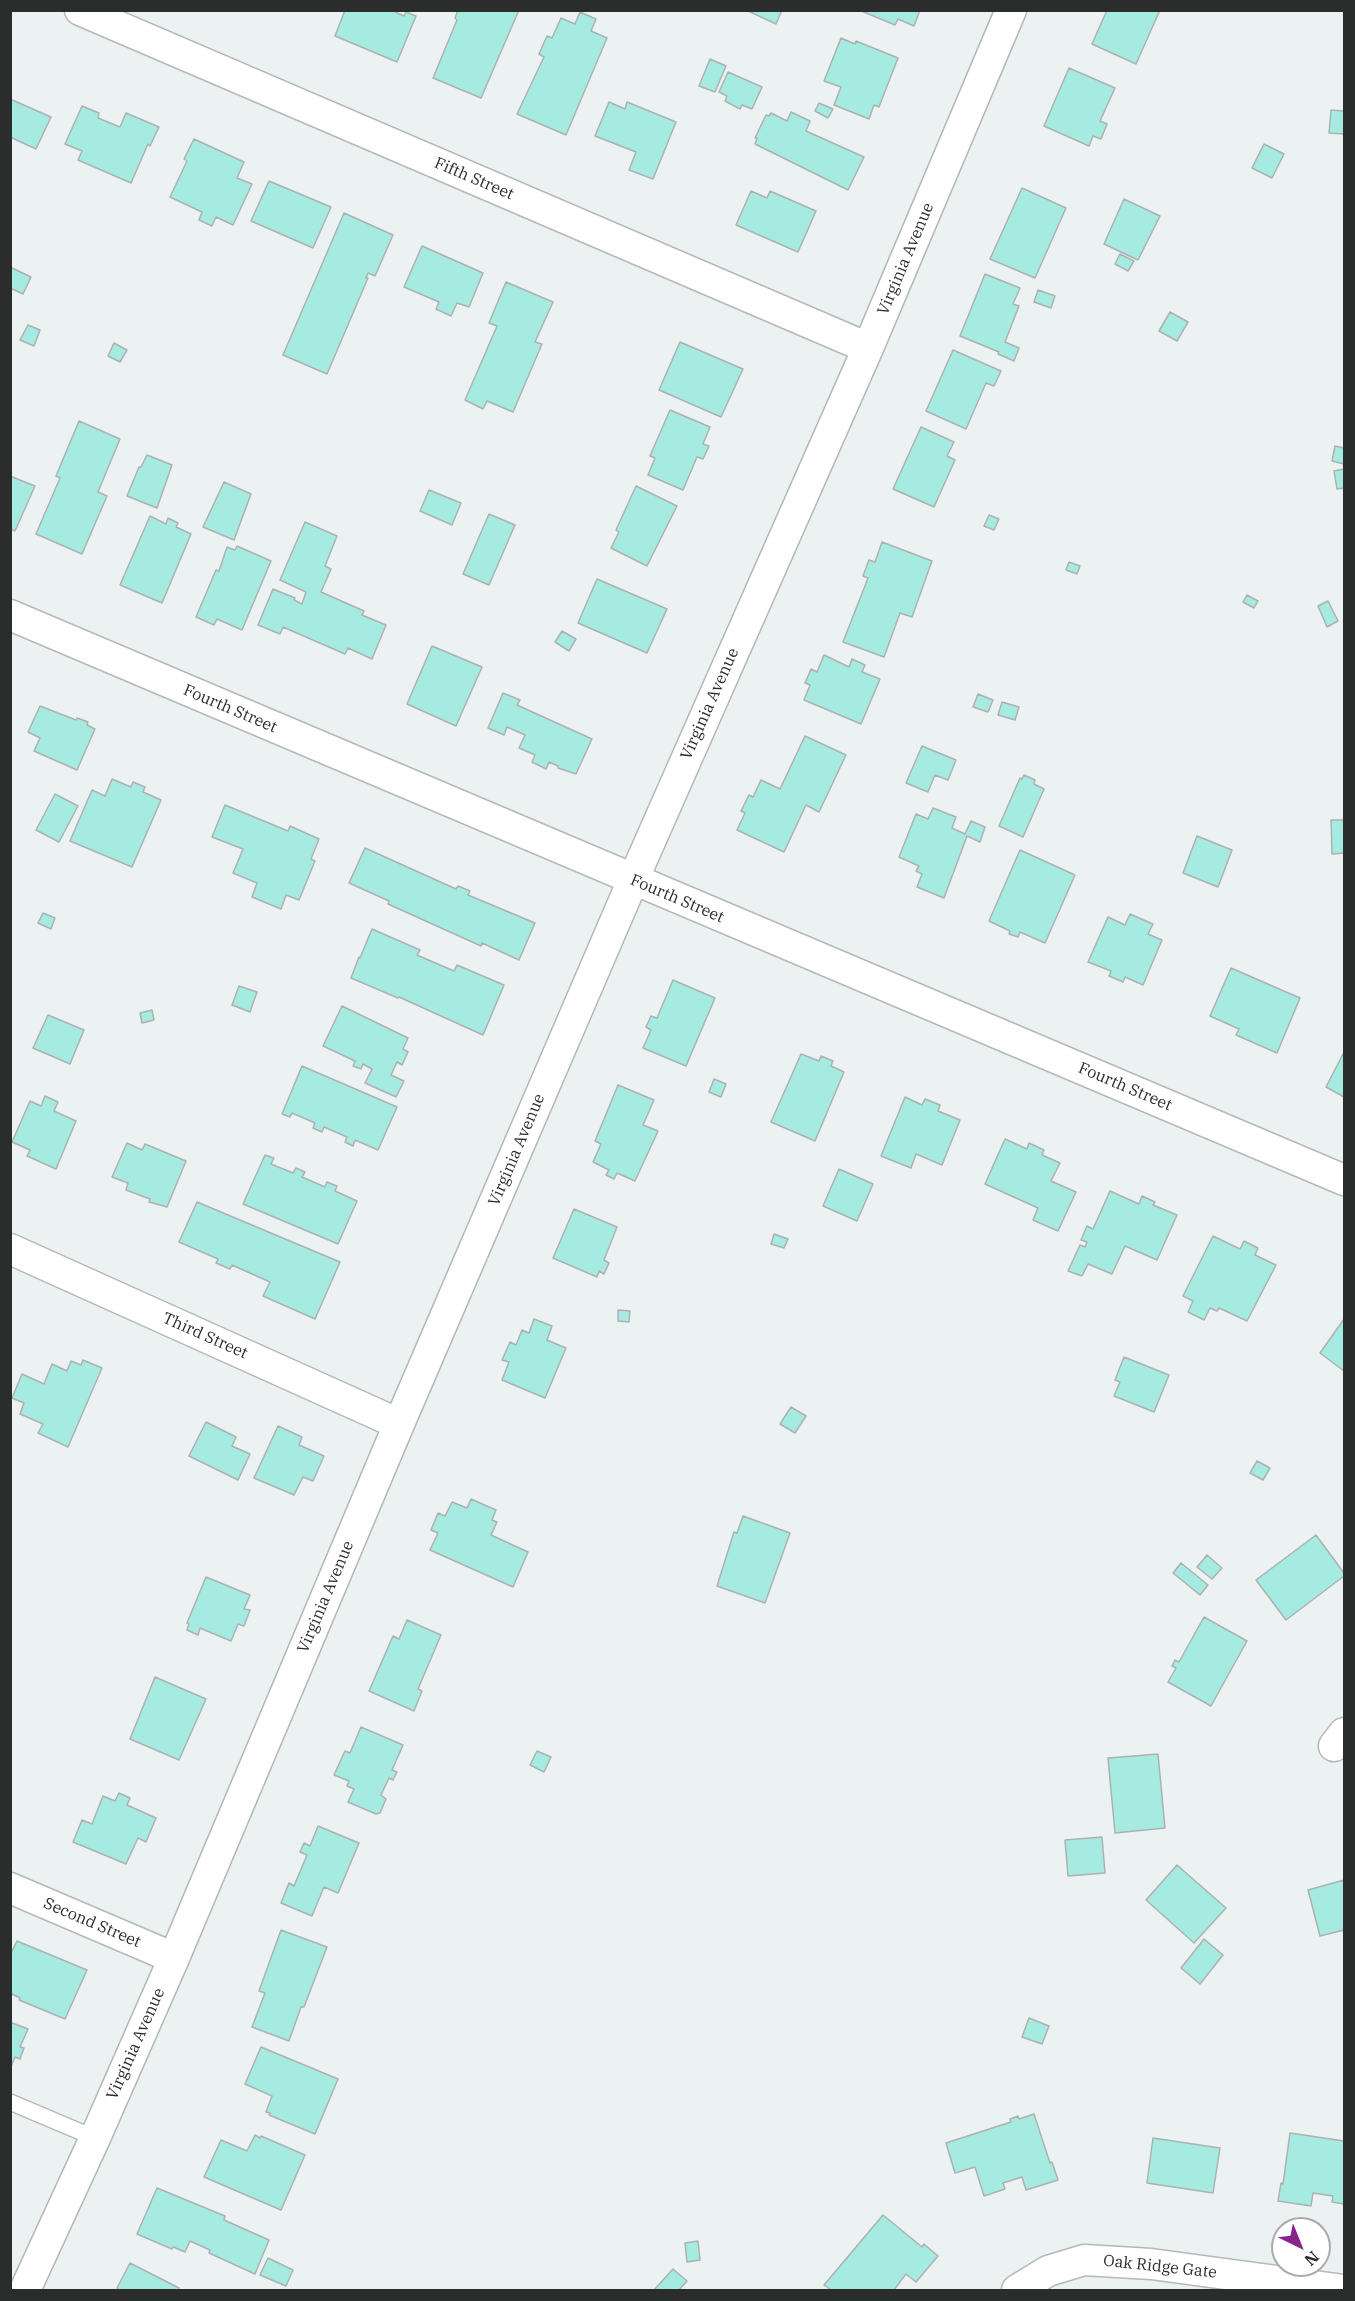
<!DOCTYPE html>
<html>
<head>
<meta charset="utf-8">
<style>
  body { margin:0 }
  #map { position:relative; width:1355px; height:2301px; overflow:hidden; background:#ecf2f1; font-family:"IBM Plex Serif",serif }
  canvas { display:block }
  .frame { position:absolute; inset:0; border:12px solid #2b2d2d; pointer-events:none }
  .north { position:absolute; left:1271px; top:2217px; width:60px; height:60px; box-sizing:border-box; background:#fff; border:2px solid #aaabab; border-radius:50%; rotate:137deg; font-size:16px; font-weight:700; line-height:24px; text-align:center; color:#2b2d2d }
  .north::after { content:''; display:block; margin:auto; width:21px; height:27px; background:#88248c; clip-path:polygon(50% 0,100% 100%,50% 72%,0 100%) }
</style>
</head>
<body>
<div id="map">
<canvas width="1355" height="2301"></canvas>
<div class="frame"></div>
<div class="north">N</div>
</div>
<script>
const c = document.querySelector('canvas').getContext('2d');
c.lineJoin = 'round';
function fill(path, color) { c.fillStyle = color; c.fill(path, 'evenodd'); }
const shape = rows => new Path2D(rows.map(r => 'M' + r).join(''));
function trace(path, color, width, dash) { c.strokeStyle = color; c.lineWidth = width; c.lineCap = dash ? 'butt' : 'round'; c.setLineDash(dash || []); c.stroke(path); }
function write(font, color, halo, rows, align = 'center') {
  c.font = font + ' "IBM Plex Serif",serif'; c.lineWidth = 5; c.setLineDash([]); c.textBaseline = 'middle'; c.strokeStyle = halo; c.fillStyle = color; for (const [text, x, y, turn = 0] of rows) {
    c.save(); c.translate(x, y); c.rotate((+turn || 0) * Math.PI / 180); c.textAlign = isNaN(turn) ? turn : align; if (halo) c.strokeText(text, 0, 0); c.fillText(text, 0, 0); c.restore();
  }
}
const building = shape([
  [345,10,391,10,404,16,406,12,416,16,397,62,335,36,345,10],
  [458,10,519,10,481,98,433,78,457,20,455,18,458,10],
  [746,10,782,10,776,24,746,10],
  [859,10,920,10,914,26,898,19,895,25,859,10],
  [1107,10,1160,10,1136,64,1092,44,1107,10],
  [580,12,596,19,591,31,607,38,566,135,517,114,544,57,539,54,547,36,552,38,561,18,575,24,580,12],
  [841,38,855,44,856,41,898,58,879,107,874,105,869,119,834,105,841,87,824,81,841,38],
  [710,59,726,66,715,92,699,86,710,59],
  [1069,68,1115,88,1100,121,1107,124,1101,139,1093,136,1089,146,1044,126,1069,68],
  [728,72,762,87,752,109,742,105,740,109,725,101,727,96,719,92,728,72],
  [10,99,51,117,36,149,10,137,10,99],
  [609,102,625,109,627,102,676,122,653,179,629,170,636,152,595,136,609,102],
  [819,103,833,109,828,118,815,111,819,103],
  [82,106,99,113,98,118,120,127,126,113,159,127,150,146,148,144,131,183,78,160,82,151,65,144,82,106],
  [1331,110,1344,111,1344,134,1329,133,1331,110],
  [791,112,810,121,806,131,864,157,848,190,755,144,757,138,755,138,766,115,769,116,771,113,787,121,791,112],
  [194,139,244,162,237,178,252,184,233,225,216,217,212,226,199,220,202,212,170,197,187,161,184,159,194,139],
  [1264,144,1284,154,1272,178,1252,168,1264,144],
  [269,181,331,207,313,248,251,221,269,181],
  [1022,188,1066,208,1035,278,990,259,1022,188],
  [751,191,767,198,770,191,816,211,798,252,736,225,751,191],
  [1124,199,1160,216,1138,260,1104,244,1124,199],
  [344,213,393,235,375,276,368,273,366,278,368,278,327,374,283,355,344,213],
  [422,246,483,273,469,307,457,303,451,316,436,309,439,302,404,287,422,246],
  [1120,254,1134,261,1128,271,1115,264,1120,254],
  [10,267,31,277,23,294,10,288,10,267],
  [985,274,1020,288,1013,304,1019,306,1005,342,1019,348,1014,361,998,354,999,352,960,336,985,274],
  [506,282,553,302,535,342,542,344,513,412,487,401,483,409,465,400,497,326,489,323,506,282],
  [1038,290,1055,296,1051,308,1034,302,1038,290],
  [1170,312,1188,322,1177,341,1159,331,1170,312],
  [28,325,40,330,34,346,20,340,28,325],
  [680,342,743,369,721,417,659,390,680,342],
  [114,343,127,350,120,362,108,356,114,343],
  [953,350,1001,371,994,386,986,383,966,429,926,411,953,350],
  [670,410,710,427,703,444,709,446,703,459,697,457,683,490,648,475,655,458,650,456,670,410],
  [79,421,120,439,98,492,107,496,82,554,36,534,60,478,56,476,79,421],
  [921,427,954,442,947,456,955,460,934,507,893,489,921,427],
  [1335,446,1344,448,1344,464,1332,461,1335,446],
  [147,455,172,465,157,508,127,496,139,467,141,467,147,455],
  [1344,469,1344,488,1337,489,1334,471,1344,469],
  [10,476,35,486,15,531,10,529,10,476],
  [224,482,251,494,234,540,203,527,224,482],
  [636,486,677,506,647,566,611,548,619,532,616,530,636,486],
  [429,490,461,503,452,525,420,511,429,490],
  [489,514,515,525,489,585,463,574,489,514],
  [989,515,999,519,994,530,984,526,989,515],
  [150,516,166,524,168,518,178,523,176,527,191,534,162,603,120,585,150,516],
  [305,522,337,536,325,566,331,569,321,592,364,611,362,615,386,625,372,659,348,648,345,654,283,627,280,634,258,625,273,589,295,598,294,600,302,604,306,592,280,580,305,522],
  [882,542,932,561,912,617,900,613,884,657,843,642,868,578,863,576,869,560,875,562,882,542],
  [237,546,271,561,242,630,217,619,214,625,196,617,216,570,219,571,227,547,235,550,237,546],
  [1069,562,1080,566,1077,574,1066,570,1069,562],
  [597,579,667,609,647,653,578,623,597,579],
  [1247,595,1258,601,1254,608,1243,602,1247,595],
  [1328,601,1338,621,1327,627,1318,606,1328,601],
  [562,631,576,639,569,651,555,642,562,631],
  [432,646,482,667,456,726,407,704,432,646],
  [824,655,849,667,852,659,865,665,862,672,880,679,861,724,804,700,810,685,805,683,811,669,817,672,824,655],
  [503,693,520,700,517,705,592,739,576,774,558,768,558,766,549,762,546,769,532,762,535,755,519,748,525,735,507,727,504,735,488,728,503,693],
  [978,694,993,700,988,712,973,707,978,694],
  [1002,702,1019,707,1015,720,998,715,1002,702],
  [40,706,76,720,77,718,88,722,87,725,95,729,77,770,34,751,40,738,28,732,40,706],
  [805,736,846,755,819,812,806,805,784,852,737,830,745,813,741,811,749,795,753,797,761,780,780,789,805,736],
  [922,746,956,760,948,780,935,775,928,792,906,783,922,746],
  [1024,775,1035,780,1034,784,1044,789,1023,837,999,826,1020,778,1022,779,1024,775],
  [112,779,131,787,133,782,145,787,143,792,161,800,132,867,70,841,92,790,105,796,112,779],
  [55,794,78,806,59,842,36,830,55,794],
  [225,805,288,831,290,826,319,839,311,859,315,861,299,900,286,895,281,909,252,897,257,883,233,873,243,849,212,837,225,805],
  [933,808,956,817,952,828,965,834,971,821,985,827,980,842,967,836,944,898,917,887,922,874,916,871,919,866,899,857,916,814,928,819,933,808],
  [1331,820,1344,820,1344,853,1332,854,1331,820],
  [1197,836,1232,850,1218,887,1183,873,1197,836],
  [365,848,456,889,458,886,470,891,468,895,535,923,519,960,482,943,481,946,388,904,389,901,349,883,365,848],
  [1020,850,1075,875,1045,943,1020,932,1018,937,1009,934,1010,931,989,921,1020,850],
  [43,913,55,918,51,929,38,923,43,913],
  [1130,914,1153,924,1148,934,1162,940,1143,985,1125,977,1123,982,1109,976,1111,971,1088,962,1108,917,1125,925,1130,914],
  [372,929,420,950,417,955,454,971,457,965,504,985,483,1035,399,997,398,998,351,978,359,957,360,958,372,929],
  [1231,968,1300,998,1277,1053,1236,1035,1239,1029,1210,1016,1231,968],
  [673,980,715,998,686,1066,643,1048,651,1030,646,1027,651,1016,657,1018,673,980],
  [239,986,257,992,250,1012,232,1005,239,986],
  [342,1006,408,1038,403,1049,408,1052,402,1065,397,1062,391,1075,404,1081,396,1097,365,1083,372,1069,363,1064,361,1069,353,1066,355,1061,323,1046,342,1006],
  [152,1010,154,1020,142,1023,140,1013,152,1010],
  [48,1015,84,1030,70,1064,33,1048,48,1015],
  [1344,1052,1344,1097,1326,1087,1344,1052],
  [801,1054,819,1061,821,1056,833,1061,831,1066,844,1072,815,1141,771,1122,801,1054],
  [302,1066,397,1107,378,1150,355,1140,353,1146,345,1142,347,1137,324,1127,322,1132,313,1128,315,1123,292,1113,290,1117,282,1114,302,1066],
  [714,1079,726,1084,721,1097,709,1092,714,1079],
  [618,1085,654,1100,643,1125,658,1131,635,1181,617,1173,614,1179,606,1175,609,1170,593,1162,601,1144,595,1141,618,1085],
  [45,1096,58,1102,54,1111,76,1121,56,1169,27,1156,30,1150,12,1142,30,1101,41,1106,45,1096],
  [905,1097,922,1105,925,1099,940,1105,938,1111,960,1120,942,1165,916,1154,911,1168,881,1156,905,1097],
  [1005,1139,1027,1149,1029,1143,1044,1150,1042,1155,1060,1163,1051,1181,1076,1192,1058,1231,1033,1220,1038,1208,985,1184,1005,1139],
  [127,1143,142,1150,145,1144,186,1161,167,1207,149,1202,150,1199,126,1190,128,1183,112,1177,127,1143],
  [265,1155,274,1158,271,1164,293,1173,296,1168,305,1172,302,1177,325,1187,327,1182,337,1186,335,1191,357,1201,338,1244,243,1204,265,1155],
  [839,1169,873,1184,857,1221,823,1206,839,1169],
  [1110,1191,1139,1204,1142,1196,1155,1202,1153,1205,1177,1215,1157,1260,1125,1246,1112,1274,1088,1264,1082,1276,1068,1271,1080,1245,1085,1247,1087,1242,1081,1240,1087,1226,1093,1229,1110,1191],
  [197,1202,340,1262,315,1319,263,1296,270,1282,232,1265,230,1269,216,1263,218,1259,179,1242,197,1202],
  [574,1209,617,1227,604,1260,609,1263,604,1274,599,1271,597,1277,553,1258,574,1209],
  [774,1234,788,1239,784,1248,771,1244,774,1234],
  [1213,1236,1240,1249,1244,1241,1258,1248,1255,1255,1276,1265,1247,1321,1219,1308,1217,1311,1210,1308,1204,1320,1188,1312,1193,1301,1183,1296,1213,1236],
  [618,1310,630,1311,629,1322,618,1321,618,1310],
  [534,1319,552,1326,547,1340,566,1348,545,1398,502,1380,509,1362,502,1360,510,1342,516,1345,522,1330,529,1333,534,1319],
  [1344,1319,1344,1371,1320,1353,1344,1319],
  [1124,1357,1169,1375,1154,1412,1114,1396,1120,1382,1115,1380,1124,1357],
  [83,1360,102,1368,68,1447,38,1433,43,1424,20,1414,24,1403,12,1398,22,1374,44,1384,52,1364,67,1371,71,1361,81,1365,83,1360],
  [791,1407,806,1416,795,1433,780,1424,791,1407],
  [206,1422,236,1437,232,1446,250,1454,238,1480,189,1456,206,1422],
  [278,1426,302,1437,299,1445,324,1456,313,1481,303,1477,294,1495,254,1478,278,1426],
  [1257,1461,1270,1468,1263,1480,1250,1473,1257,1461],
  [471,1499,496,1510,492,1520,497,1522,491,1535,528,1552,513,1587,430,1550,438,1533,431,1530,438,1513,445,1516,452,1502,467,1508,471,1499],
  [743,1516,790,1533,765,1603,717,1586,734,1532,737,1533,743,1516],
  [1316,1535,1344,1573,1344,1576,1286,1620,1256,1580,1316,1535],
  [1207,1555,1222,1568,1212,1579,1197,1567,1207,1555],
  [1181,1563,1208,1585,1200,1595,1173,1573,1181,1563],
  [206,1577,250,1595,244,1609,250,1610,244,1626,238,1624,231,1641,200,1628,198,1635,187,1630,189,1624,187,1623,206,1577],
  [1204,1617,1247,1641,1211,1706,1168,1682,1176,1668,1172,1666,1175,1660,1179,1662,1204,1617],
  [407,1620,441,1635,418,1689,422,1691,414,1711,369,1691,393,1636,399,1639,407,1620],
  [155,1677,206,1699,179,1760,130,1739,155,1677],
  [361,1727,403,1745,392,1770,397,1772,393,1780,389,1778,381,1795,386,1799,380,1813,376,1814,348,1802,354,1789,347,1786,349,1781,334,1775,345,1751,350,1753,361,1727],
  [537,1751,551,1757,544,1772,530,1765,537,1751],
  [1158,1754,1165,1828,1115,1833,1108,1758,1158,1754],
  [119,1793,130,1798,127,1805,156,1818,146,1842,138,1838,126,1864,73,1842,82,1820,92,1824,103,1796,115,1801,119,1793],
  [318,1826,359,1843,338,1893,324,1887,312,1916,281,1903,289,1883,294,1886,307,1855,300,1852,304,1843,310,1846,318,1826],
  [1102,1837,1105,1873,1068,1876,1065,1840,1102,1837],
  [1177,1865,1226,1908,1194,1943,1146,1900,1177,1865],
  [1344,1880,1344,1930,1320,1936,1308,1890,1344,1880],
  [281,1930,327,1947,304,2007,301,2007,289,2041,252,2027,265,1993,259,1991,281,1930],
  [1204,1939,1223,1955,1200,1984,1181,1968,1204,1939],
  [17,1941,87,1970,65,2019,19,2000,20,1998,10,1993,10,1955,17,1941],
  [1029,2018,1049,2026,1042,2044,1022,2037,1029,2018],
  [10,2022,28,2029,20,2047,24,2048,20,2059,15,2057,10,2069,10,2022],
  [261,2047,338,2079,315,2134,269,2115,270,2113,266,2112,272,2096,245,2084,261,2047],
  [1034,2114,1050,2163,1052,2162,1058,2180,1026,2190,1022,2177,1003,2183,1005,2189,984,2196,975,2167,955,2173,946,2143,1011,2122,1010,2119,1018,2116,1019,2119,1034,2114],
  [1290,2133,1344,2141,1344,2204,1332,2202,1333,2196,1313,2193,1311,2206,1278,2201,1281,2183,1283,2184,1290,2133],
  [255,2135,260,2138,261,2136,305,2155,281,2210,204,2177,221,2140,247,2151,255,2135],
  [1153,2138,1220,2148,1213,2193,1147,2183,1153,2138],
  [157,2188,225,2216,224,2220,269,2240,255,2274,209,2253,210,2250,190,2241,185,2252,173,2247,172,2249,137,2234,157,2188],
  [883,2215,922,2247,924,2244,938,2256,916,2282,906,2274,894,2290,831,2290,824,2285,883,2215],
  [698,2241,700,2260,687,2262,685,2243,698,2241],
  [268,2258,293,2270,286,2286,260,2275,268,2258],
  [130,2263,179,2288,178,2290,119,2290,117,2288,130,2263],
  [673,2269,687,2281,679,2290,654,2290,673,2269]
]);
fill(building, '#a5ebe1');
trace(building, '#acb2b1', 1.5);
const service = shape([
  [10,2102,95,2138]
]);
const minor = shape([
  [80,10,868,348],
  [10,615,1344,1180],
  [10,1249,399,1424],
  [1334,1746,1344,1733],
  [10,1888,174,1958],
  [25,2290,95,2138,174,1958,399,1424,633,880,868,348,1011,10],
  [1017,2290,1048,2271,1084,2260,1151,2264,1344,2290]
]);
trace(service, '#b4b9b8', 18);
trace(minor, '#b4b9b8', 33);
trace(service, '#fff', 15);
trace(minor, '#fff', 30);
write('16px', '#2b2d2d', '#fff', [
  ["Fifth Street",474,179,23],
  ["Virginia Avenue",906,259,-67],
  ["Virginia Avenue",710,704,-66],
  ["Fourth Street",230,709,23],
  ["Fourth Street",677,899,23],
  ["Fourth Street",1125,1087,23],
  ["Virginia Avenue",517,1150,-67],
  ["Third Street",205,1336,24],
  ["Virginia Avenue",326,1597,-67],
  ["Second Street",92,1923,23],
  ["Virginia Avenue",136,2044,-66],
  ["Oak Ridge Gate",1160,2267,6]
]);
</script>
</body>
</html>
